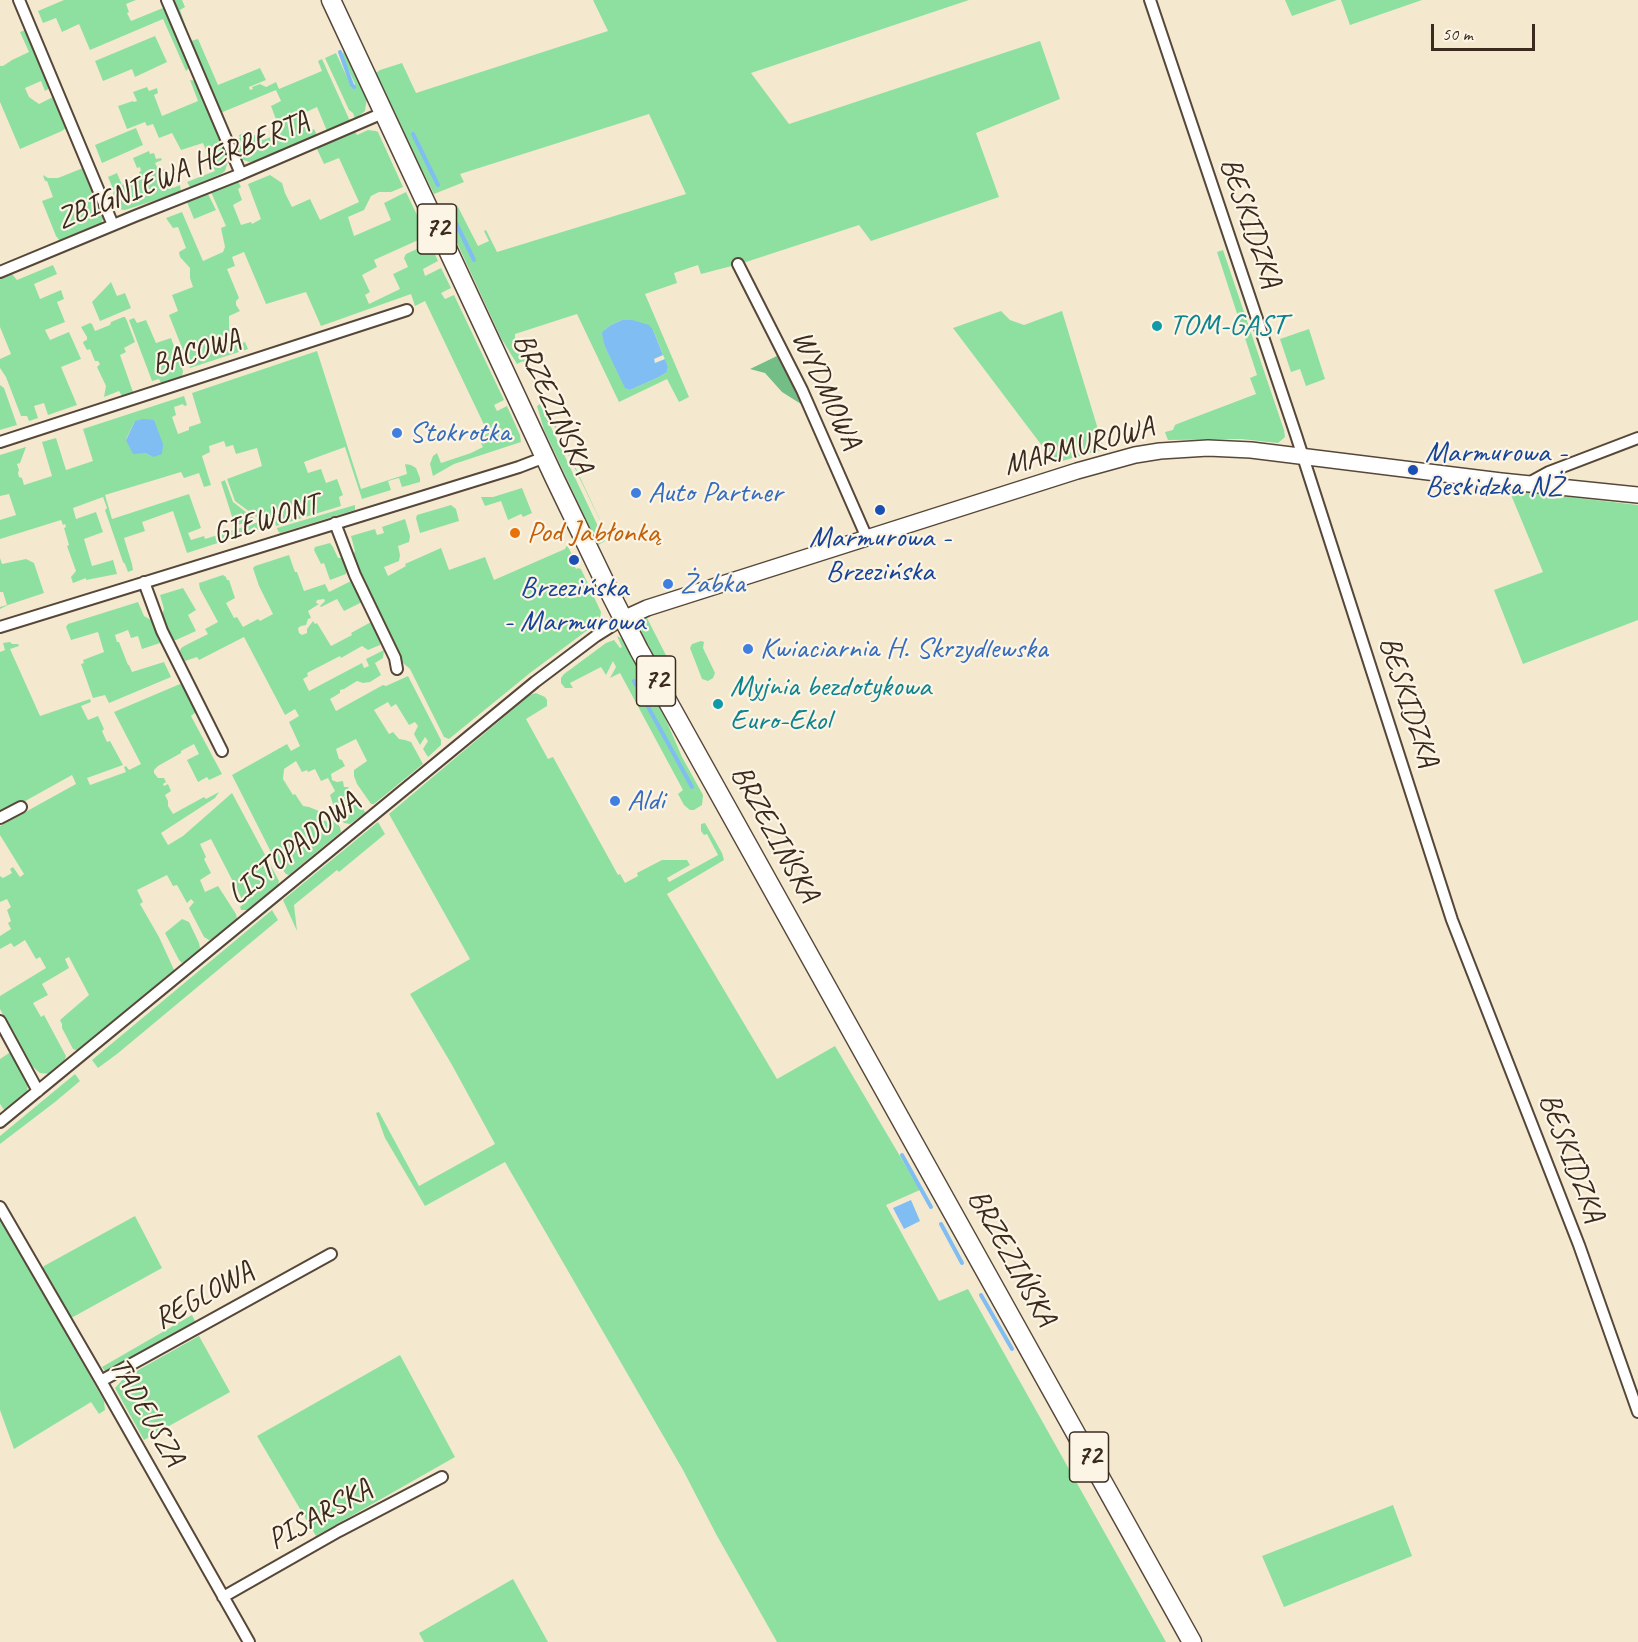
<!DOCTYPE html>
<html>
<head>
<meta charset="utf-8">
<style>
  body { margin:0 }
  #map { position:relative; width:1638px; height:1642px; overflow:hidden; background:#f4e9cf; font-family:Caveat,sans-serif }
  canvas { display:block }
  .scale { position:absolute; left:1431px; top:24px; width:104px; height:27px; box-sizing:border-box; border:3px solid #3b2a1e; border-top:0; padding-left:8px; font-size:18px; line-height:21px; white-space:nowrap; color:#3b2a1e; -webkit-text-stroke:4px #fcf5e5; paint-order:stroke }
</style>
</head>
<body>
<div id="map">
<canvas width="1638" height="1642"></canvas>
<div class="scale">50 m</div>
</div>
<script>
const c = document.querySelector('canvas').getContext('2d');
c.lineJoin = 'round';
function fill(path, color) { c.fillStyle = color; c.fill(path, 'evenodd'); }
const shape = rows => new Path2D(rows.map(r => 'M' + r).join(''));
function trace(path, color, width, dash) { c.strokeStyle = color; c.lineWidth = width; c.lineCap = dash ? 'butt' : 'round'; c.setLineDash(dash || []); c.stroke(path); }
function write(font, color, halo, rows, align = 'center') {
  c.font = font + ' Caveat,sans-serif'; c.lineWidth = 4.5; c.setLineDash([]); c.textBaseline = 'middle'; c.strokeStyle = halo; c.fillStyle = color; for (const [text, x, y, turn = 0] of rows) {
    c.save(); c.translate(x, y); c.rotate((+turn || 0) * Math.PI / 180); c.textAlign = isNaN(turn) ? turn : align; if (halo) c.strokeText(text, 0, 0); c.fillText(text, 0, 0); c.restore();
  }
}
fill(shape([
  [64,0,136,0,126,4,129,12,127,13,131,21,163,8,167,12,189,68,186,71,163,19,90,50,79,24,62,32,56,18,43,23,38,11],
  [171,0,182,0,185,7,180,10,191,41,198,39,218,85,260,68,266,80,249,87,250,90,253,89,252,87,260,84,266,87,276,82,279,89,322,71,318,61,322,59,350,121,349,123,329,132,327,131,317,107,304,113,312,130,314,129,317,135,256,161,249,162,241,159,231,141,240,138,239,135,250,130,253,136,260,133,263,140,281,133,271,106,281,101,276,90,218,114],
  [593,0,969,0,751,73,789,124,1040,41,1060,99,976,133,999,197,871,241,859,225,743,263,701,274,698,265,674,273,677,283,645,294,689,397,679,402,667,379,619,402,577,314,515,334,515,339,609,539,523,361,517,364,501,338,439,204,457,205,478,246,489,241,484,231,486,230,497,252,686,194,649,114,460,174,464,182,434,194,374,74,380,70,402,63,416,93,608,31],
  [622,320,653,330,668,367,667,372,659,377,630,390,625,387,605,347,603,331,611,325],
  [1285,0,1337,0,1292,16],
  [1341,0,1422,0,1350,25],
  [25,30,27,30,50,86,50,88,45,91,41,81,25,88,29,97,39,104,53,97,55,98,67,127,62,131,20,149,0,102,0,66,3,66,12,60,29,52,20,32],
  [155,36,167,62,135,77,132,69,103,81,95,61],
  [343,52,347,54,367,97,365,111,355,119,353,113,349,110,325,58,336,53,352,88,355,89,355,84,343,58],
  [190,80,196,81,228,161,225,171,221,174,190,187,187,182,215,171,203,143,181,150,172,133,159,138,153,124,147,126,145,122,127,129,118,106,133,101,134,102,137,101,133,92,147,87,149,91,157,88,158,93,154,95,162,116,198,101],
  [136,128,143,145,102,163,95,145],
  [368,130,376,131,378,132,403,187,391,192,379,192,371,196,364,210,348,217,354,236,391,220,384,203,406,192,427,236,374,260,377,267,362,275,370,292,365,295,369,304,400,289,393,274,408,267,404,258,406,254,430,243,438,261,423,269,425,276,441,268,451,288,441,293,445,299,454,295,504,400,494,405,497,411,507,406,520,435,521,442,454,464,433,476,430,464,433,456,437,453,441,463,471,453,483,447,478,438,488,433,425,301,415,306,411,294,321,326,306,292,266,304,244,252,232,257,235,266,227,269,239,298,236,301,236,305,240,311,229,316,229,328,236,345,245,342,248,349,190,368,169,315,178,311,172,295,193,287,190,278,190,268,180,257,179,252,186,248,178,227,173,228,166,218,182,212,203,261,223,252,225,247,221,228,226,226,211,192,212,190,238,181,241,187,238,189,242,200,233,205,241,225,251,222,252,224,261,219,248,184,270,175,282,183,285,193,292,207,310,199,320,220,359,202,339,158,324,164,317,149,318,147,355,131,357,135],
  [149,151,150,154,154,153,156,159,161,158,162,160,155,163,159,171,165,169,173,188,180,185,181,192,125,210,117,209,115,206,118,204,116,200,113,201,112,199,114,191,108,177,117,173,122,185,141,178,139,172,141,171,140,167,137,168,133,158],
  [83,168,85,169,103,216,103,219,100,225,96,227,60,241,56,236,42,201,53,197,47,181,45,181,43,175,48,178,58,178],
  [207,192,216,210,194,219,187,202,188,200],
  [1223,250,1284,430,1285,437,1278,443,1241,439,1168,440,1166,435,1165,432,1173,430,1175,425,1177,424,1256,394,1250,378,1257,375,1217,252],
  [53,265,57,274,34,284,40,299,61,290,64,299,57,302,65,322,45,330,50,340,69,332,81,359,61,367,77,405,48,415,44,403,34,406,38,418,29,421,27,416,21,416,6,377,0,368,0,359,11,354,0,327,0,279,12,274,17,280],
  [111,282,117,296,125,293,131,308,100,321,92,302],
  [1001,311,1010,320,1024,325,1062,311,1104,449,1055,463,953,328],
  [123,317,125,317,127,321,135,342,124,348,126,352,120,355,133,392,122,396,119,391,104,397,106,386,97,367,100,364,98,361,95,361,90,349,87,350,83,343,84,341,87,340,87,337,81,327,90,323,92,324,95,331,110,325,111,322],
  [134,318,137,323,146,320,156,343,171,338,183,371,182,377,161,383,159,379,152,381,129,320],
  [1309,329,1325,379,1306,386,1300,369,1291,372,1280,339],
  [317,351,361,489,407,474,405,464,411,465,416,468,420,478,420,482,402,487,399,478,388,481,391,490,362,499,345,447,304,462,308,473,321,469,326,483,337,479,343,495,339,497,341,506,276,526,274,518,265,521,267,527,187,553,173,511,142,522,145,531,124,538,132,564,133,570,128,572,125,564,123,562,105,510,107,508,103,497,73,508,76,519,96,512,103,532,84,539,92,566,113,560,117,574,86,580,86,578,73,583,71,577,76,571,67,546,69,545,64,528,66,527,65,524,63,525,61,520,0,539,0,520,16,515,9,494,0,496,0,455,26,447,20,463,17,464,19,470,18,473,19,477,22,478,24,485,52,476,42,442,56,438,66,470,93,461,83,429,184,396,187,405,184,406,183,404,174,407,176,415,172,417,178,434,189,430,189,427,201,423,192,393],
  [135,421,153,457,145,453,126,439],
  [224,441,226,447,233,445,236,454,257,448,262,466,227,479,235,501,262,521,205,539,204,536,191,540,188,533,201,528,189,494,112,519,105,495,181,472,184,478,199,473,204,487,211,485,202,456,210,452,209,446],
  [0,385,4,388,17,425,0,430],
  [540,404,605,541,598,545,544,430,537,406],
  [225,480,233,502,255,519,235,526,221,482],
  [522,488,532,513,523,517,521,514,508,520,501,501,485,506,481,497,493,497],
  [1509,490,1638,505,1638,620,1523,664,1494,590,1543,572],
  [355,505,355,510,280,533,278,531,277,528],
  [451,505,456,509,459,521,420,533,416,518,417,515],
  [405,519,410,536,409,542,398,546,400,555,399,561,384,567,388,576,406,566,405,564,441,548,449,570,485,557,494,580,565,549,567,545,574,558,571,560,576,569,578,568,581,569,601,612,600,619,598,616,595,618,597,623,530,673,449,739,444,737,410,669,403,663,353,555,355,551,351,536,375,529,377,535,384,533,382,527],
  [330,543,333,547,338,558,342,558,347,570,346,574,330,580,324,563,321,564,314,550,315,547],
  [289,555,295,572,297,572,304,591,325,584,329,592,353,580,362,602,344,611,337,599,321,607,320,606,325,601,324,599,317,600,316,603,319,604,308,611,311,618,308,619,306,625,301,626,298,628,299,633,302,635,307,633,307,629,313,621,315,624,317,623,331,646,352,635,351,633,371,622,380,641,380,645,368,650,362,646,341,658,340,656,307,673,308,676,303,679,309,691,362,663,364,668,369,666,366,659,384,650,383,658,375,663,381,675,370,682,363,683,357,681,344,689,340,690,340,693,330,699,336,711,383,685,386,686,408,676,441,740,441,745,428,757,423,749,428,741,425,737,420,745,414,734,418,726,415,722,409,725,396,704,391,707,388,702,374,710,389,734,393,732,399,739,405,740,411,742,423,764,374,804,371,804,357,784,354,776,354,770,367,761,356,739,336,749,339,759,342,760,345,766,331,774,332,780,337,782,343,781,344,787,348,787,352,793,344,796,349,803,360,803,364,810,365,813,350,824,344,823,334,807,330,795,335,791,328,778,321,781,315,769,308,772,307,770,302,772,296,761,284,769,283,779,293,795,295,794,303,806,309,807,319,811,322,821,334,820,340,827,341,832,289,875,286,874,275,860,232,775,287,744,291,751,300,746,289,722,299,716,295,709,285,715,244,637,199,660,197,657,185,661,180,651,181,648,186,645,208,634,205,629,218,622,200,589,199,583,223,575,226,577,227,580,229,580,235,598,226,603,234,618,237,617,243,627,258,619,260,621,273,614,259,586,253,568,255,566],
  [0,558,2,564,26,559,34,563,44,593,8,605,0,609,0,607,7,605,3,592,0,592],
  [183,588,196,610,188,615,196,631,176,640,173,640,162,615,164,609,160,595],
  [138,602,144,616,151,620,160,643,142,649,138,636,131,638,128,630,115,635,117,642,119,642,128,665,129,665,132,672,164,662,171,677,109,703,105,695,93,698,81,664,84,663,83,660,104,652,98,632,71,640,66,627,68,624],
  [646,616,675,673,671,678,667,678,663,674,643,636,640,624,644,617],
  [617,636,624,640,657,699,682,757,703,795,702,805,694,810,690,810,684,805,678,794,683,790,620,673,610,678,616,667,613,661,606,675,601,667,570,683,573,688,565,688,561,683,561,678,564,674,606,643,614,640,620,648,622,647],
  [701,641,704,642,703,648,715,673,713,678,708,681,702,679,690,648,692,644],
  [10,642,12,644,18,644,19,646,10,649,40,716,90,699,91,702,81,706,88,720,98,716,104,729,102,731,107,742,110,741,123,765,87,778,90,785,126,772,124,767,126,766,129,770,141,764,114,712,180,684,183,686,196,712,191,716,222,774,209,780,207,777,198,782,187,760,199,754,194,744,181,751,181,753,158,766,154,770,154,773,158,778,164,778,166,782,163,784,164,786,168,784,171,791,165,795,168,801,168,806,173,814,204,797,206,799,219,792,215,798,161,833,168,845,183,836,232,793,279,881,278,885,247,910,241,910,240,907,244,903,211,839,200,844,206,857,204,859,211,873,200,880,205,892,218,886,236,914,237,919,212,939,209,940,204,937,191,912,189,908,194,902,191,899,187,903,177,885,173,886,167,875,137,890,143,902,140,904,159,937,175,972,78,1050,76,1050,73,1049,62,1028,62,1024,60,1020,89,995,69,957,65,959,69,968,42,984,48,995,33,1003,41,1017,44,1015,66,1056,64,1062,50,1074,40,1073,33,1067,22,1051,0,1009,0,996,46,968,40,957,36,959,25,940,14,947,11,943,0,949,0,936,11,929,8,923,11,921,7,910,11,907,7,899,0,902,0,876,3,878,12,873,10,869,13,867,20,877,24,874,0,835,0,826,76,784,72,775,0,815,0,652,5,650,3,643],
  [536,693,545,697,547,700,547,706,526,719,548,759,553,757,618,875,620,874,625,883,638,876,637,873,662,860,687,860,690,865,667,878,669,882,718,855,707,834,704,835,701,831,701,824,705,823,722,853,724,860,667,894,777,1079,835,1046,920,1190,886,1205,939,1301,968,1289,1166,1642,777,1642,716,1534,683,1470,505,1162,425,1206,385,1138,376,1113,379,1112,419,1186,495,1144,452,1065,410,994,470,959,389,814,530,695],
  [378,822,385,834,339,872,337,870,294,905,297,931,283,900],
  [272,910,278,920,117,1054,98,1068,92,1060],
  [182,919,189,922,199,943,200,948,198,951,182,963,179,960,165,933],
  [9,1053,12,1054,26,1079,28,1085,27,1091,23,1097,5,1111,0,1104,0,1059],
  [75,1074,80,1081,55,1102,0,1144,0,1136],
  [0,1216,104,1401,105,1410,99,1414,91,1402,14,1449,0,1410],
  [135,1216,162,1268,73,1317,69,1317,42,1269,44,1266],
  [192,1315,197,1325,113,1370,105,1371,102,1367],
  [199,1336,230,1392,144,1440,115,1388,124,1378],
  [400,1355,455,1457,316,1536,257,1436],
  [1393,1505,1412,1556,1284,1607,1262,1556],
  [513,1579,548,1642,424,1642,419,1633]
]), '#8ee0a0');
fill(shape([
  [777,356,801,401,801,404,782,392,765,373,750,369]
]), '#72be86');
fill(shape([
  [622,320,632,320,649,325,653,330,663,355,654,359,655,363,665,359,668,367,667,372,659,377,630,390,625,388,605,347,602,334,603,331,611,325],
  [143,419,154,420,163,444,162,454,153,457,145,453,133,454,126,440,135,421],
  [911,1200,920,1221,904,1229,893,1208]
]), '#7fbdf2');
trace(shape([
  [340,52,352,85,354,87],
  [413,134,438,185],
  [452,215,474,260],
  [634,681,636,685],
  [641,694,692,787],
  [902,1155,931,1207],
  [941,1224,962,1263],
  [981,1295,1012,1349]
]), '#7fbdf2', 4);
const street = shape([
  [19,0,113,225],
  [167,0,241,174],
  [1150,0,1296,435,1452,920,1579,1245,1638,1412],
  [738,264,802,390,867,538],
  [0,272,135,216,241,174,383,113],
  [0,442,407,310],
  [1529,483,1549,472,1638,438],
  [335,523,355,575,395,658,397,669],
  [144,582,162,631,222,751],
  [0,627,519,467,545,457],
  [0,818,21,807],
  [0,1021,38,1091],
  [0,1122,535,682,596,636,623,619],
  [0,1207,101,1381,249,1642],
  [101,1381,331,1254],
  [223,1597,339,1531,442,1477]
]);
const secondary = shape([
  [623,619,647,608,1077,471,1135,455,1160,451,1208,448,1251,450,1501,481,1638,495]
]);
const primary = shape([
  [331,0,555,479,610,593,639,650,1192,1642]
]);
trace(street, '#574739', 14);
trace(secondary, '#574739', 18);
trace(primary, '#574739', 21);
trace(street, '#fff', 10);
trace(secondary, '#fff', 15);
trace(primary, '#fff', 18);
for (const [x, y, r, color] of [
  [1157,326,6,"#0f9aa8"],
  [397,433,6,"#3f7fe0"],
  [1413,470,6,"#1a4fb4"],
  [636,493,6,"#3f7fe0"],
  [880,510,6,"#1a4fb4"],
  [515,533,6,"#e8710a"],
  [574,560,6,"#1a4fb4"],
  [668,584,6,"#3f7fe0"],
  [748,649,6,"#3f7fe0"],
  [718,704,6,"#0f9aa8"],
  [615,801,6,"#3f7fe0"]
]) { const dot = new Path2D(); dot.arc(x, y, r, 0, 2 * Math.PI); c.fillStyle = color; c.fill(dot); trace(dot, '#fcf5e5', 2); }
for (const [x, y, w] of [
  [437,229,39],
  [656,681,39],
  [1089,1457,39]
]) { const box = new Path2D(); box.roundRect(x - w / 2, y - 25, w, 50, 4.5); c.fillStyle = '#fcf5e5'; c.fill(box); trace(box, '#3b2a1e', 1.5); }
write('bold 28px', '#3b2a1e', null, [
  ["72",437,229],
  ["72",656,681],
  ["72",1089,1457]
]);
write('30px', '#3b2a1e', '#fcf5e5', [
  ["ZBIGNIEWA HERBERTA",183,171,-22],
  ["BESKIDZKA",1250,223,71],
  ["BACOWA",196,353,-18],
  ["WYDMOWA",826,390,65],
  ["BRZEZIŃSKA",552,404,65],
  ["MARMUROWA",1079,447,-15],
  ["GIEWONT",266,520,-17],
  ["BESKIDZKA",1408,702,72],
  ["BRZEZIŃSKA",774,834,61],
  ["LISTOPADOWA",294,849,-39],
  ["BESKIDZKA",1571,1158,69],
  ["BRZEZIŃSKA",1011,1258,61],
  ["REGLOWA",204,1296,-29],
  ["TADEUSZA",146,1412,60],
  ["PISARSKA",320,1515,-29]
]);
write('30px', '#0d838f', '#fcf5e5', [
  ["TOM-GAST",1169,326],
  ["Myjnia bezdotykowa",730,687],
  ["Euro-Ekol",730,721]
], 'left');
write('30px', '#366cbe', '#fcf5e5', [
  ["Stokrotka",409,433],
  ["Auto Partner",648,493],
  ["Żabka",680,584],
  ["Kwiaciarnia H. Skrzydlewska",760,649],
  ["Aldi",627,801]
], 'left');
write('30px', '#164399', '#fcf5e5', [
  ["Marmurowa -",1425,453,"left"],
  ["Beskidzka NŻ",1425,487,"left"],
  ["Marmurowa -",880,538],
  ["Brzezińska",880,572],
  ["Brzezińska",574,588],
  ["- Marmurowa",574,622]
]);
write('30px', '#c56008', '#fcf5e5', [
  ["Pod Jabłonką",527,533]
], 'left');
</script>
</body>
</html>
